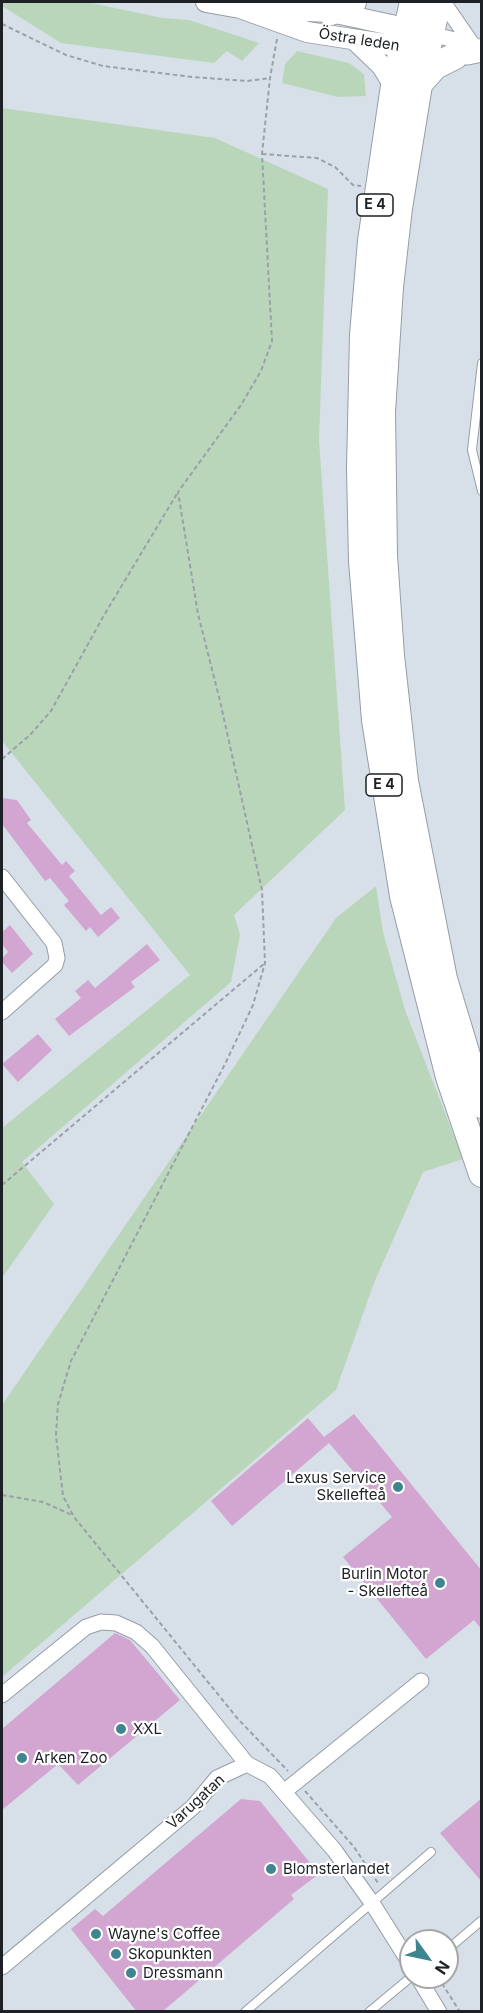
<!DOCTYPE html>
<html>
<head>
<meta charset="utf-8">
<style>
  body { margin:0 }
  #map { position:relative; width:483px; height:2013px; overflow:hidden; background:#d7e0e9; font-family:Inter,sans-serif }
  canvas { display:block }
  .frame { position:absolute; inset:0; border:3px solid #1d2024; pointer-events:none }
  .north { position:absolute; left:399px; top:1929px; width:60px; height:60px; box-sizing:border-box; background:#fff; border:2px solid #a5a6a7; border-radius:50%; rotate:123deg; font-size:16px; font-weight:700; line-height:24px; text-align:center; color:#1d2024 }
  .north::after { content:''; display:block; margin:auto; width:21px; height:27px; background:#3f8590; clip-path:polygon(50% 0,100% 100%,50% 72%,0 100%) }
</style>
</head>
<body>
<div id="map">
<canvas width="483" height="2013"></canvas>
<div class="frame"></div>
<div class="north">N</div>
</div>
<script>
const c = document.querySelector('canvas').getContext('2d');
c.lineJoin = 'round';
function fill(path, color) { c.fillStyle = color; c.fill(path, 'evenodd'); }
const shape = rows => new Path2D(rows.map(r => 'M' + r).join(''));
function trace(path, color, width, dash) { c.strokeStyle = color; c.lineWidth = width; c.lineCap = dash ? 'butt' : 'round'; c.setLineDash(dash || []); c.stroke(path); }
function write(font, color, halo, rows, align = 'center') {
  c.font = font + ' Inter,sans-serif'; c.lineWidth = 4.5; c.setLineDash([]); c.textBaseline = 'middle'; c.strokeStyle = halo; c.fillStyle = color; for (const [text, x, y, turn = 0] of rows) {
    c.save(); c.translate(x, y); c.rotate((+turn || 0) * Math.PI / 180); c.textAlign = isNaN(turn) ? turn : align; if (halo) c.strokeText(text, 0, 0); c.fillText(text, 0, 0); c.restore();
  }
}
fill(shape([
  [2,2,87,2,162,18,189,20,259,43,242,61,227,51,214,63,61,43,2,6],
  [297,51,349,63,364,74,366,96,338,97,282,83,285,64],
  [2,108,215,138,328,189,319,440,345,810,234,915,240,935,231,982,22,1162,54,1204,2,1278,2,1128,190,975,2,741],
  [376,886,383,932,405,1010,463,1159,423,1172,374,1283,336,1390,2,1677,2,1405,336,918]
]), '#bad6ba');
fill(shape([
  [2,798,17,800,31,820,27,823,62,865,66,861,75,871,69,876,101,915,111,907,120,918,98,937,90,927,86,931,64,905,69,901,50,878,45,881,2,824],
  [10,925,33,954,12,973,2,962,2,958,8,952,2,944,2,932],
  [147,944,160,960,131,982,135,987,69,1036,55,1019,81,998,75,991,88,980,95,988],
  [38,1034,52,1050,18,1082,2,1064],
  [354,1414,482,1571,482,1630,474,1620,426,1659,343,1557,392,1517,329,1443,232,1526,211,1501,308,1418,324,1437],
  [115,1633,130,1640,180,1700,78,1785,58,1764,2,1810,2,1729],
  [482,1798,482,1882,440,1833],
  [241,1799,260,1801,319,1874,291,1895,294,1899,162,2012,137,2012,71,1929,95,1909,103,1916]
]), '#d2a6d0');
const service = shape([
  [482,363,472,450,482,491],
  [447,1950,481,1921],
  [245,2012,431,1852],
  [369,2012,411,1977]
]);
const minor = shape([
  [443,2,472,44],
  [430,34,472,44,482,49],
  [447,54,468,57,482,54],
  [2,877,54,943,57,958,55,965,2,1012],
  [2,1695,86,1627,101,1622,116,1623,136,1632,152,1646,247,1764],
  [285,1791,421,1681],
  [2,1967,193,1807,217,1778,247,1764,270,1776,335,1851,372,1903,411,1965],
  [418,1977,439,2012]
]);
const tertiary = shape([
  [206,2,240,8,307,32,416,49],
  [261,9,331,12,419,31],
  [356,41,382,66,394,86]
]);
const trunk = shape([
  [413,2,394,86,371,241,363,335,360,469,362,561,375,720,403,896,449,1077,482,1174],
  [438,2,419,85,399,208,390,287,382,412,384,556,391,656,405,781,444,979,482,1105],
  [331,12,353,2],
  [419,84,435,66,455,56]
]);
trace(service, '#969da6', 10);
trace(minor, '#969da6', 17);
trace(tertiary, '#969da6', 22);
trace(trunk, '#969da6', 28);
trace(shape([
  [2,24,66,55,103,66,192,77,247,81,270,78],
  [277,39,270,78,262,154,272,341,261,371,241,405,178,492,198,614,220,701,262,890,265,963,253,1005,226,1062,71,1361,58,1404,56,1435,63,1496,74,1517,238,1719,288,1771],
  [262,154,317,158,335,167,353,185,361,186],
  [2,759,30,735,51,711,103,617,178,492],
  [2,1185,265,963],
  [2,1495,43,1502,72,1515],
  [305,1791,354,1847,378,1883],
  [438,1977,460,2012]
]), '#99a0a8', 2, [4.5, 3]);
trace(service, '#fff', 8);
trace(minor, '#fff', 15);
trace(tertiary, '#fff', 20);
trace(trunk, '#fff', 26);
for (const [x, y, r, color] of [
  [398,1487,6,"#3f8590"],
  [440,1583,6,"#3f8590"],
  [121,1729,6,"#3f8590"],
  [22,1758,6,"#3f8590"],
  [271,1869,6,"#3f8590"],
  [96,1934,6,"#3f8590"],
  [116,1954,6,"#3f8590"],
  [131,1973,6,"#3f8590"]
]) { const dot = new Path2D(); dot.arc(x, y, r, 0, 2 * Math.PI); c.fillStyle = color; c.fill(dot); trace(dot, '#fff', 2); }
for (const [x, y, w] of [
  [375,205,36],
  [384,785,36]
]) { const box = new Path2D(); box.roundRect(x - w / 2, y - 11, w, 22, 4.5); c.fillStyle = '#fff'; c.fill(box); trace(box, '#1d2024', 1.5); }
write('bold 14px', '#1d2024', null, [
  ["E 4",375,205],
  ["E 4",384,785]
]);
write('15px', '#1d2024', '#fff', [
  ["Östra leden",359,40,9],
  ["Varugatan",196,1802,-43]
]);
write('15px', '#1d2024', '#fff', [
  ["Lexus Service",386,1478,"right"],
  ["Skellefteå",386,1495,"right"],
  ["Burlin Motor",428,1574,"right"],
  ["- Skellefteå",428,1591,"right"],
  ["XXL",133,1729],
  ["Arken Zoo",34,1758],
  ["Blomsterlandet",283,1869],
  ["Wayne's Coffee",108,1934],
  ["Skopunkten",128,1954],
  ["Dressmann",143,1973]
], 'left');
</script>
</body>
</html>
